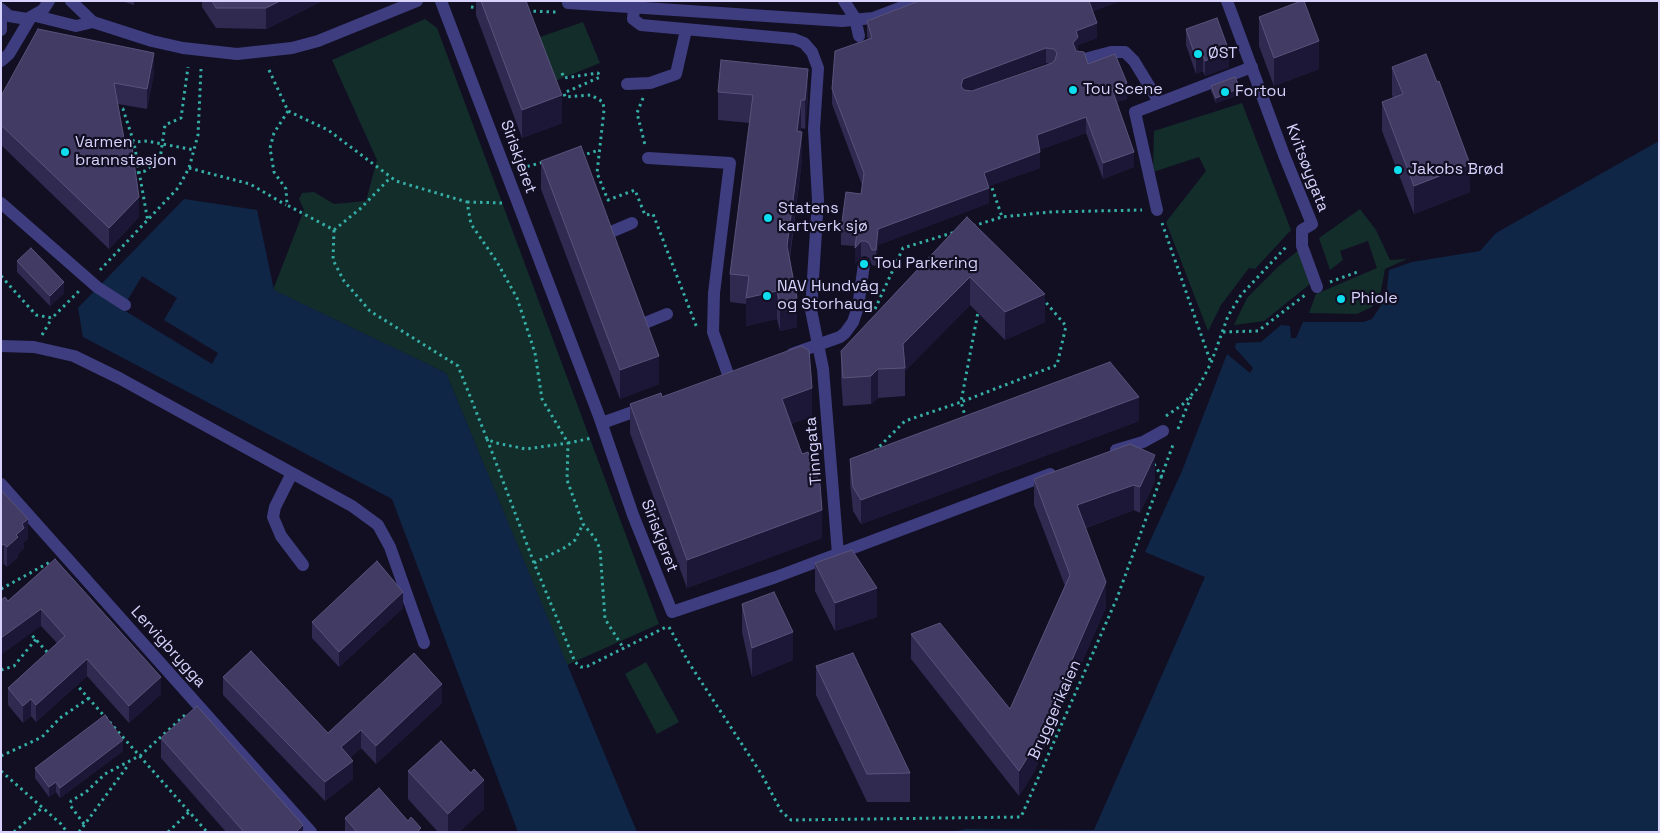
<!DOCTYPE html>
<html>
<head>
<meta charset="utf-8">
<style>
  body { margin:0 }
  #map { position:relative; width:1660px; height:833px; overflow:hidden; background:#120f23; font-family:"Space Grotesk",sans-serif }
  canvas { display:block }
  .frame { position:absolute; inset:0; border:2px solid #d7d3fd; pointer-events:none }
</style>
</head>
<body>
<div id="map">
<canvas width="1660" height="833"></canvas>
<div class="frame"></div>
</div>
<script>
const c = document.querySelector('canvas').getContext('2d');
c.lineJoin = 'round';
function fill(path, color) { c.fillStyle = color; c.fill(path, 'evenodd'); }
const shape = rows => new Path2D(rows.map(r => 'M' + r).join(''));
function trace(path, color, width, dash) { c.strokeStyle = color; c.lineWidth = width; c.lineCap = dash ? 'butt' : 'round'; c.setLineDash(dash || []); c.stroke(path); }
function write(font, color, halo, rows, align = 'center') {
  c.font = font + ' "Space Grotesk",sans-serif'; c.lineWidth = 4.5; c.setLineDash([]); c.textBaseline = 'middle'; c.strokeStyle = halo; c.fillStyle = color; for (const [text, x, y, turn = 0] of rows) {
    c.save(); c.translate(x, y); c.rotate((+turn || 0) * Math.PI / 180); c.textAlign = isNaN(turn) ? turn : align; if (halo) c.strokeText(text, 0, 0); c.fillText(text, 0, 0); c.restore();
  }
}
fill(shape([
  [425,19,437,28,659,624,567,665,446,373,273,290,304,210,299,199,302,193,314,192,334,204,366,201,377,160,332,60],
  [583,22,600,63,555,81,537,38],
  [1242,103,1291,230,1255,269,1249,268,1221,305,1208,331,1166,222,1206,171,1199,157,1153,172,1154,131],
  [1360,209,1376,230,1390,260,1407,259,1385,269,1380,296,1372,307,1357,314,1309,313,1316,294,1377,268,1368,241,1340,251,1343,260,1330,270,1319,238],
  [1299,250,1315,280,1264,321,1234,325,1247,298,1280,265],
  [646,662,679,722,657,734,625,674]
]), '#132d2b');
fill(shape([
  [1659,141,1659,832,951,832,966,829,1094,830,1205,577,1145,552,1182,471,1227,354,1250,373,1253,368,1235,348,1236,343,1261,342,1281,325,1290,326,1291,338,1296,338,1303,322,1364,322,1372,319,1386,298,1389,270,1412,262,1480,251,1496,233],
  [184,199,257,210,274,290,446,373,637,832,518,832,392,499,83,337,78,308]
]), '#102646');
fill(shape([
  [142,276,177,298,164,320,218,353,212,364,122,309]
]), '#120f23');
trace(shape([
  [471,7,478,8],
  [527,11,556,12],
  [269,70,288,111,328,130,396,181,467,202,471,224,497,262,517,298,535,353,542,399,568,443,592,438],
  [562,73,564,78,598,73,600,77,564,93,565,97,591,95,603,102,604,110,597,173,603,188,608,200,635,190,645,215,653,214,697,328],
  [643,98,637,113,645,145],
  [116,108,123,109,134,143,148,222],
  [288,111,274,133,270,148,274,172,286,189,287,205,334,230,361,208,391,177],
  [125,143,147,141,194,150],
  [581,156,599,150],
  [189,168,250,184,286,205],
  [521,168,544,162],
  [137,173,145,171,160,159,165,125,181,118,188,67],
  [990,182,1002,217],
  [467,202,503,203],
  [1162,223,1211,363],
  [973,226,1002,217,1049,212,1142,210],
  [334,230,333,260,344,281,370,311,458,366,487,439,496,443,526,449,568,443,567,480,583,524,595,538,600,549,605,619,624,649],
  [100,270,178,188,189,168,198,135,201,69],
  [1,276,36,315,52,318,79,291],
  [1330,282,1360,271],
  [875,309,903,248,955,232],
  [1223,332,1258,331,1305,295],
  [42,335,52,318],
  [1166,416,1182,405,1198,388,1211,363,1228,316,1241,295,1286,247],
  [966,419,961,402,1057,365,1066,326,1043,299],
  [1178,429,1191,397],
  [487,439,534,563,575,662,581,667,588,666,668,626],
  [875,451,905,421,961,402,978,312],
  [1154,464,1162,477],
  [534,563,566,547,575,540,583,524],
  [1,589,50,562],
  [669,627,689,663,762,775,781,811,791,820,1021,817,1117,598,1174,442],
  [28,631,49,654],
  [1,670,14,666,36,639],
  [75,683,207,832],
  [1,756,42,737,60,718,89,698],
  [1,771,61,824,67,832],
  [84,824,70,805,71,801,86,792,105,774,141,755,186,714],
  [14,832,42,808],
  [79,832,129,764],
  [168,832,190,811]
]), '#35afa6', 3, [2.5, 4]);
trace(shape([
  [71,1,93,22],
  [441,1,599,416,633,515,672,612,776,577,1050,474],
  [844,1,855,18,859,36],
  [1227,1,1284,155,1312,224,1302,230,1302,246,1317,287],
  [568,3,842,21,873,18,918,1],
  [634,8,633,19,641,25,794,39,804,43,812,52,818,68,814,129,818,200,811,310,823,369,838,554],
  [1,9,9,16,27,19,43,10,49,1],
  [36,16,76,26,93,22,152,41,183,48,237,54,292,48,318,41,417,1],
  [1,30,1,10],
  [1081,60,1111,52,1125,52,1134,61,1159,102],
  [1,61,9,54,31,17],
  [627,84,650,83,676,74,686,30],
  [648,158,730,163,714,293,713,332,729,377],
  [1,203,97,287,125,305],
  [1157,210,1135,112,1252,67],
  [611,232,632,223],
  [645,323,667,314],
  [1,346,34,347,74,356,119,378,352,506,378,525,390,547,424,643],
  [792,354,840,337,845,333,853,322,858,307,864,264],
  [602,423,644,408],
  [1116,450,1143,442,1163,431],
  [292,473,275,507,273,517,281,536,303,565],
  [1,484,311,832]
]), '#3e3d7f', 12);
fill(shape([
  [121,1,134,1,134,5],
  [202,1,322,1,266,29,216,28,202,7],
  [476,1,526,1,562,123,522,138,476,15],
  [919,1,1120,1,1093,11,1097,38,1078,45,1078,51,1088,64,1127,99,1117,102,1134,167,1103,179,1086,133,1039,150,1040,168,989,186,989,203,878,245,876,266,872,265,869,258,865,256,861,257,855,263,855,246,841,245,841,229,861,194,862,185,832,104,832,89,868,39,867,36,867,21],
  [1046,63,1050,64,971,91],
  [1259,17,1319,69,1274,86,1259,46],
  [1186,29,1229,67,1205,76,1203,71,1196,74,1186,45],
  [1392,67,1437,82,1470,192,1414,214,1382,131,1382,102,1393,98,1392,95],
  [154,73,147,109,118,104,139,217,109,249,1,145,1,96],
  [1211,86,1240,94,1216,103,1211,91],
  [718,92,808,98,805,129,801,128,801,132,802,160,790,258,797,327,780,331,777,319,746,326,746,304,730,302,730,274,750,123,718,120],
  [541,161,659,384,620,399,541,189],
  [967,217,1045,322,1005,340,970,305,905,371,905,396,878,398,871,404,843,406,841,379,841,351],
  [17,261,64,293,50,306,17,272],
  [662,397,812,416,791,424,822,538,687,588,630,433,630,404],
  [1139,421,861,524,853,511,850,483,850,459],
  [1034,479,1155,481,1140,513,1134,510,1086,528,1106,607,1034,772,1019,796,911,659,911,634,1010,709,1065,586,1034,505],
  [1,490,28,539,24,542,24,548,18,554,18,557,7,567,4,564],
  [55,559,161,694,129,723,87,676,36,722,31,716,23,723,8,705,8,688,57,643,41,626,8,601],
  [815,563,877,617,835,631,815,591],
  [742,604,793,660,752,677,742,632],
  [403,608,339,667,312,638,312,622],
  [816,666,910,773,910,802,867,802,816,695],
  [223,677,328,733,442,703,376,764,361,748,350,758,353,779,325,801,223,695],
  [161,738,303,832,226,832,161,758],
  [123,751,60,798,56,792,49,797,35,778,35,768],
  [408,771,484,809,459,832,438,832,408,799],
  [345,818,408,821,421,832,345,832]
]), '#302950');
fill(shape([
  [280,1,322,1,266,29,266,8],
  [1088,1,1120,1,1088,13],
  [1097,23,1097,38,1078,45,1078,53,1073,58,1073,43,1076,31],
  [1319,41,1319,69,1274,86,1274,58],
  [1046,48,1046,63,963,94,961,86,963,79],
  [1229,51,1229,67,1205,76,1205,61],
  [154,53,154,73,147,109,147,89],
  [1203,55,1203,71,1196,74,1196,58],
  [808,69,808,98,805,129,805,100],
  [1127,83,1127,99,1112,104,1112,89],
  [1240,88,1240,94,1216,103,1216,98],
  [562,95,562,123,522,138,522,110],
  [801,100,801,128,797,160,797,131],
  [1086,117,1086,133,1037,151,1037,135],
  [802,132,802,160,787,275,787,246],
  [1040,152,1040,168,984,188,984,173],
  [1134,152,1134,167,1103,179,1103,163],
  [1470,164,1470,192,1414,214,1414,186],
  [989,188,989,203,878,245,876,266,876,250,878,229],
  [139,197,139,217,109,249,109,228],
  [861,241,861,257,855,263,855,248],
  [970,277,970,305,905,371,903,344],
  [64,282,64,293,50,306,50,296],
  [777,291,777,319,746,326,746,298],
  [1045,294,1045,322,1005,340,1005,312],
  [797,298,797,327,780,331,780,303],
  [659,356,659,384,620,399,620,370],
  [878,369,878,398,871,404,871,376],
  [812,388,812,416,782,427,782,399],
  [1139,397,1139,421,861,524,861,500],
  [1155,455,1155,481,1140,513,1140,487],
  [1134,485,1134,510,1077,531,1077,505],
  [822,510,822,538,687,588,687,560],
  [28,519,28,539,24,542,24,548,18,554,18,557,7,567,7,547,22,524],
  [4,544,4,564,1,566,1,546],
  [1106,582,1106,607,1034,772,1019,796,1019,771],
  [877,588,877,617,835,631,835,603],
  [403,592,403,608,339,667,339,652],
  [41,609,41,626,1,655,1,638],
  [793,632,793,660,752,677,752,648],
  [87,659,87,676,36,722,36,705],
  [161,677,161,694,129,723,129,706],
  [442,684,442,703,376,764,376,746],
  [31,699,31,716,23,723,23,706],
  [361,730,361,748,341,766,341,747],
  [123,740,123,751,60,798,60,788],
  [353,761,353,779,325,801,325,782],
  [484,780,484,809,459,832,448,832,448,814],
  [56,782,56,792,49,797,49,787],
  [303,825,303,832,296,832]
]), '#1c1736');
const building = shape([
  [212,1,280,1,266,8,216,8,212,1],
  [481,1,526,1,562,95,522,110,481,1],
  [919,1,1089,1,1097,23,1076,31,1078,37,1073,43,1076,51,1084,52,1088,64,1115,54,1127,83,1112,89,1134,152,1103,163,1086,117,1037,135,1040,152,984,173,989,188,878,229,876,250,872,250,869,243,865,241,861,241,855,248,857,231,841,229,846,192,861,194,864,173,832,89,835,51,872,38,867,21,919,1],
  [1046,48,1054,49,1057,53,1055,60,1052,63,972,91,964,90,961,86,963,79,1046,48],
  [1301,1,1304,1,1319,41,1274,58,1259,17,1301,1],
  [1217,18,1229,51,1205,61,1203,55,1196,58,1186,29,1217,18],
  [38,29,154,53,147,89,114,83,124,139,132,148,139,197,109,228,1,125,1,96,38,29],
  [1426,54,1437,82,1439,81,1470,164,1414,186,1382,102,1403,94,1392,67,1426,54],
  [721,60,808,69,805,100,801,100,797,131,802,132,787,246,797,298,780,303,777,291,746,298,749,276,730,274,753,95,718,92,721,60],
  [1235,77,1240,88,1216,98,1211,86,1235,77],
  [581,146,659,356,620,370,541,161,581,146],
  [967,217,1045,294,1005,312,970,277,903,344,905,368,878,369,871,376,843,378,841,351,967,217],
  [31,248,64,282,50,296,17,261,31,248],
  [801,346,809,350,812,388,782,399,802,454,808,452,820,484,822,510,687,560,630,404,661,393,662,397,801,346],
  [1110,362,1139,397,861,500,853,487,850,459,1110,362],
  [1130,444,1155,455,1140,487,1134,485,1077,505,1106,582,1034,747,1019,771,911,634,940,623,1010,709,1070,575,1034,479,1130,444],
  [1,490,28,519,22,524,24,528,16,535,18,537,7,547,4,544,1,546,1,490],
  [852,550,877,588,835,603,815,563,852,550],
  [55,559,161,677,129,706,87,659,36,705,31,699,23,706,8,688,65,636,41,609,1,638,1,600,5,597,8,601,55,559],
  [377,561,403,592,339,652,312,622,377,561],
  [774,592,793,632,752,648,742,604,774,592],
  [251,651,328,733,414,653,442,684,376,746,361,730,341,747,353,761,325,782,223,677,251,651],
  [853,653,910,773,867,774,816,666,853,653],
  [197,706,303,825,296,832,244,832,161,738,197,706],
  [105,715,123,740,60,788,56,782,49,787,35,768,105,715],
  [441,741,471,773,474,769,484,780,448,814,408,771,441,741],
  [379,788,408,821,411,817,421,828,417,832,357,832,345,818,379,788]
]);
fill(building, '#423b63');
trace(building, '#59537b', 1);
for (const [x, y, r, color] of [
  [1198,54,5,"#0cdef0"],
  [1073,90,5,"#0cdef0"],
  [1225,92,5,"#0cdef0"],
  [65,152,5,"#0cdef0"],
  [1398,170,5,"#0cdef0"],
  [768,218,5,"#0cdef0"],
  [864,264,5,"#0cdef0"],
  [767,296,5,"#0cdef0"],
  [1341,299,5,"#0cdef0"]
]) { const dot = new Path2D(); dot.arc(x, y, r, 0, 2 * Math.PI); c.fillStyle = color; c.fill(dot); trace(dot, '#120f23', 2); }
write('16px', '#d7d3fd', '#120f23', [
  ["ØST",1208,54],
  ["Tou Scene",1083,90],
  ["Fortou",1235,92],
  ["Varmen",75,143],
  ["brannstasjon",75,161],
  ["Jakobs Brød",1408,170],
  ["Statens",778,209],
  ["kartverk sjø",778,227],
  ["Tou Parkering",874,264],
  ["NAV Hundvåg",777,287],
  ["og Storhaug",777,305],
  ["Phiole",1351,299]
], 'left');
write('16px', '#d7d3fd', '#120f23', [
  ["Siriskjeret",518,157,70],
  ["Kvitsøygata",1307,168,69],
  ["Tinngata",814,451,-95],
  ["Siriskjeret",659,536,69],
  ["Lervigbrygga",168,647,48],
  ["Bryggerikaien",1055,710,-66]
]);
</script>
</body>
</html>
